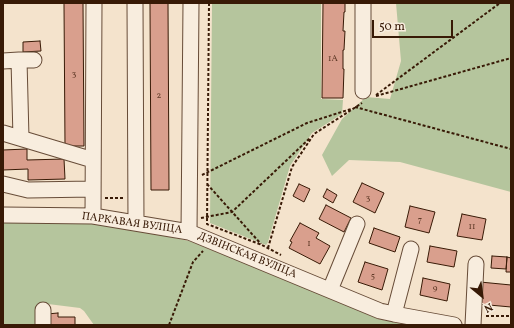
<!DOCTYPE html>
<html>
<head>
<meta charset="utf-8">
<style>
  body { margin:0 }
  #map { position:relative; width:514px; height:328px; overflow:hidden; background:#f4e3cc; font-family:Vollkorn,serif }
  canvas { display:block }
  .frame { position:absolute; inset:0; border:4px solid #381a06; pointer-events:none }
  .north { position:absolute; left:462px; top:276px; width:40px; height:40px; -webkit-text-stroke:3px #f8edde; paint-order:stroke; rotate:151deg; font-size:11px; font-weight:700; line-height:16px; text-align:center; color:#381a06 }
  .north::after { content:''; display:block; margin:auto; width:14px; height:18px; background:#381a06; clip-path:polygon(50% 0,100% 100%,50% 72%,0 100%) }
  .scale { position:absolute; left:372px; top:20px; width:81px; height:18px; box-sizing:border-box; border:2px solid #381a06; border-top:0; padding-left:5px; font-size:12px; line-height:14px; white-space:nowrap; color:#381a06; -webkit-text-stroke:3px #f8edde; paint-order:stroke }
</style>
</head>
<body>
<div id="map">
<canvas width="514" height="328"></canvas>
<div class="frame"></div>
<div class="north">N</div>
<div class="scale">50 m</div>
</div>
<script>
const c = document.querySelector('canvas').getContext('2d');
c.lineJoin = 'round';
function fill(path, color) { c.fillStyle = color; c.fill(path, 'evenodd'); }
const shape = rows => new Path2D(rows.map(r => 'M' + r).join(''));
function trace(path, color, width, dash) { c.strokeStyle = color; c.lineWidth = width; c.lineCap = dash ? 'butt' : 'round'; c.setLineDash(dash || []); c.stroke(path); }
function write(font, color, halo, rows, align = 'center') {
  c.font = font + ' Vollkorn,serif'; c.lineWidth = 3; c.setLineDash([]); c.textBaseline = 'middle'; c.strokeStyle = halo; c.fillStyle = color; for (const [text, x, y, turn = 0] of rows) {
    c.save(); c.translate(x, y); c.rotate((+turn || 0) * Math.PI / 180); c.textAlign = isNaN(turn) ? turn : align; if (halo) c.strokeText(text, 0, 0); c.fillText(text, 0, 0); c.restore();
  }
}
fill(shape([
  [212,3,321,3,321,99,343,100,342,114,312,133,290,166,268,242,266,245,210,223],
  [396,3,511,3,511,192,400,162,349,160,332,176,322,155,342,119,366,97,390,99,401,61],
  [3,221,94,221,189,241,290,281,378,319,409,325,94,325,84,311,80,308,48,304,36,309,37,325,3,325]
]), '#b5c59d');
const building = shape([
  [64,3,83,3,84,146,65,146,64,3],
  [150,3,168,3,169,190,151,190,150,3],
  [323,3,345,3,345,12,344,12,343,31,345,31,344,50,343,50,343,69,344,69,343,98,322,98,323,3],
  [40,41,41,51,23,52,23,42,40,41],
  [27,149,27,160,64,159,65,179,28,180,28,169,3,170,3,150,27,149],
  [362,183,384,193,375,213,353,202,362,183],
  [299,184,310,189,304,202,293,196,299,184],
  [327,189,337,195,333,203,323,197,327,189],
  [326,205,351,218,344,232,319,219,326,205],
  [410,206,435,212,429,233,405,227,410,206],
  [462,214,486,219,482,240,457,236,462,214],
  [300,223,319,233,316,238,330,246,320,264,289,248,292,242,290,241,300,223],
  [374,228,400,237,395,252,369,243,374,228],
  [430,246,457,251,454,267,427,262,430,246],
  [492,256,507,257,506,269,491,268,492,256],
  [507,257,511,258,511,272,506,272,507,257],
  [365,262,388,269,382,290,358,282,365,262],
  [423,278,450,284,447,301,420,295,423,278],
  [480,282,511,285,511,307,478,304,480,282],
  [58,313,58,317,75,317,75,325,48,325,47,314,58,313]
]);
fill(building, '#d99f8d');
trace(building, '#381a06', 1);
const minor = shape([
  [135,3,136,223],
  [3,61,19,60],
  [363,91,363,3],
  [3,133,93,160],
  [21,138,19,60,34,60],
  [3,184,28,190,93,189],
  [3,215,93,216,189,232,380,311,394,314,454,325],
  [93,216,94,3],
  [189,232,191,3],
  [330,290,357,224],
  [43,310,43,325],
  [394,314,411,249],
  [473,325,476,264]
]);
trace(minor, '#674c38', 17);
trace(shape([
  [209,3,207,224,262,245,281,255],
  [376,95,500,3],
  [376,96,511,58],
  [355,107,511,149],
  [202,175,307,123,351,109],
  [207,184,261,244],
  [105,198,123,198],
  [201,218,232,212,310,138],
  [268,248,292,167,314,134,362,103],
  [486,316,511,316],
  [169,325,193,262,203,251]
]), '#381a06', 2, [3, 2]);
trace(minor, '#f8edde', 15);
write('9px', '#603b28', null, [
  ["1А",333,59],
  ["3",74,74],
  ["2",159,96],
  ["3",368,198],
  ["7",420,220],
  ["11",472,227],
  ["1",309,244],
  ["5",373,276],
  ["9",435,289]
]);
write('11px', '#381a06', '#f8edde', [
  ["ПАРКАВАЯ ВУЛІЦА",132,224,8],
  ["ДЗВІНСКАЯ ВУЛІЦА",247,256,22]
]);
</script>
</body>
</html>
